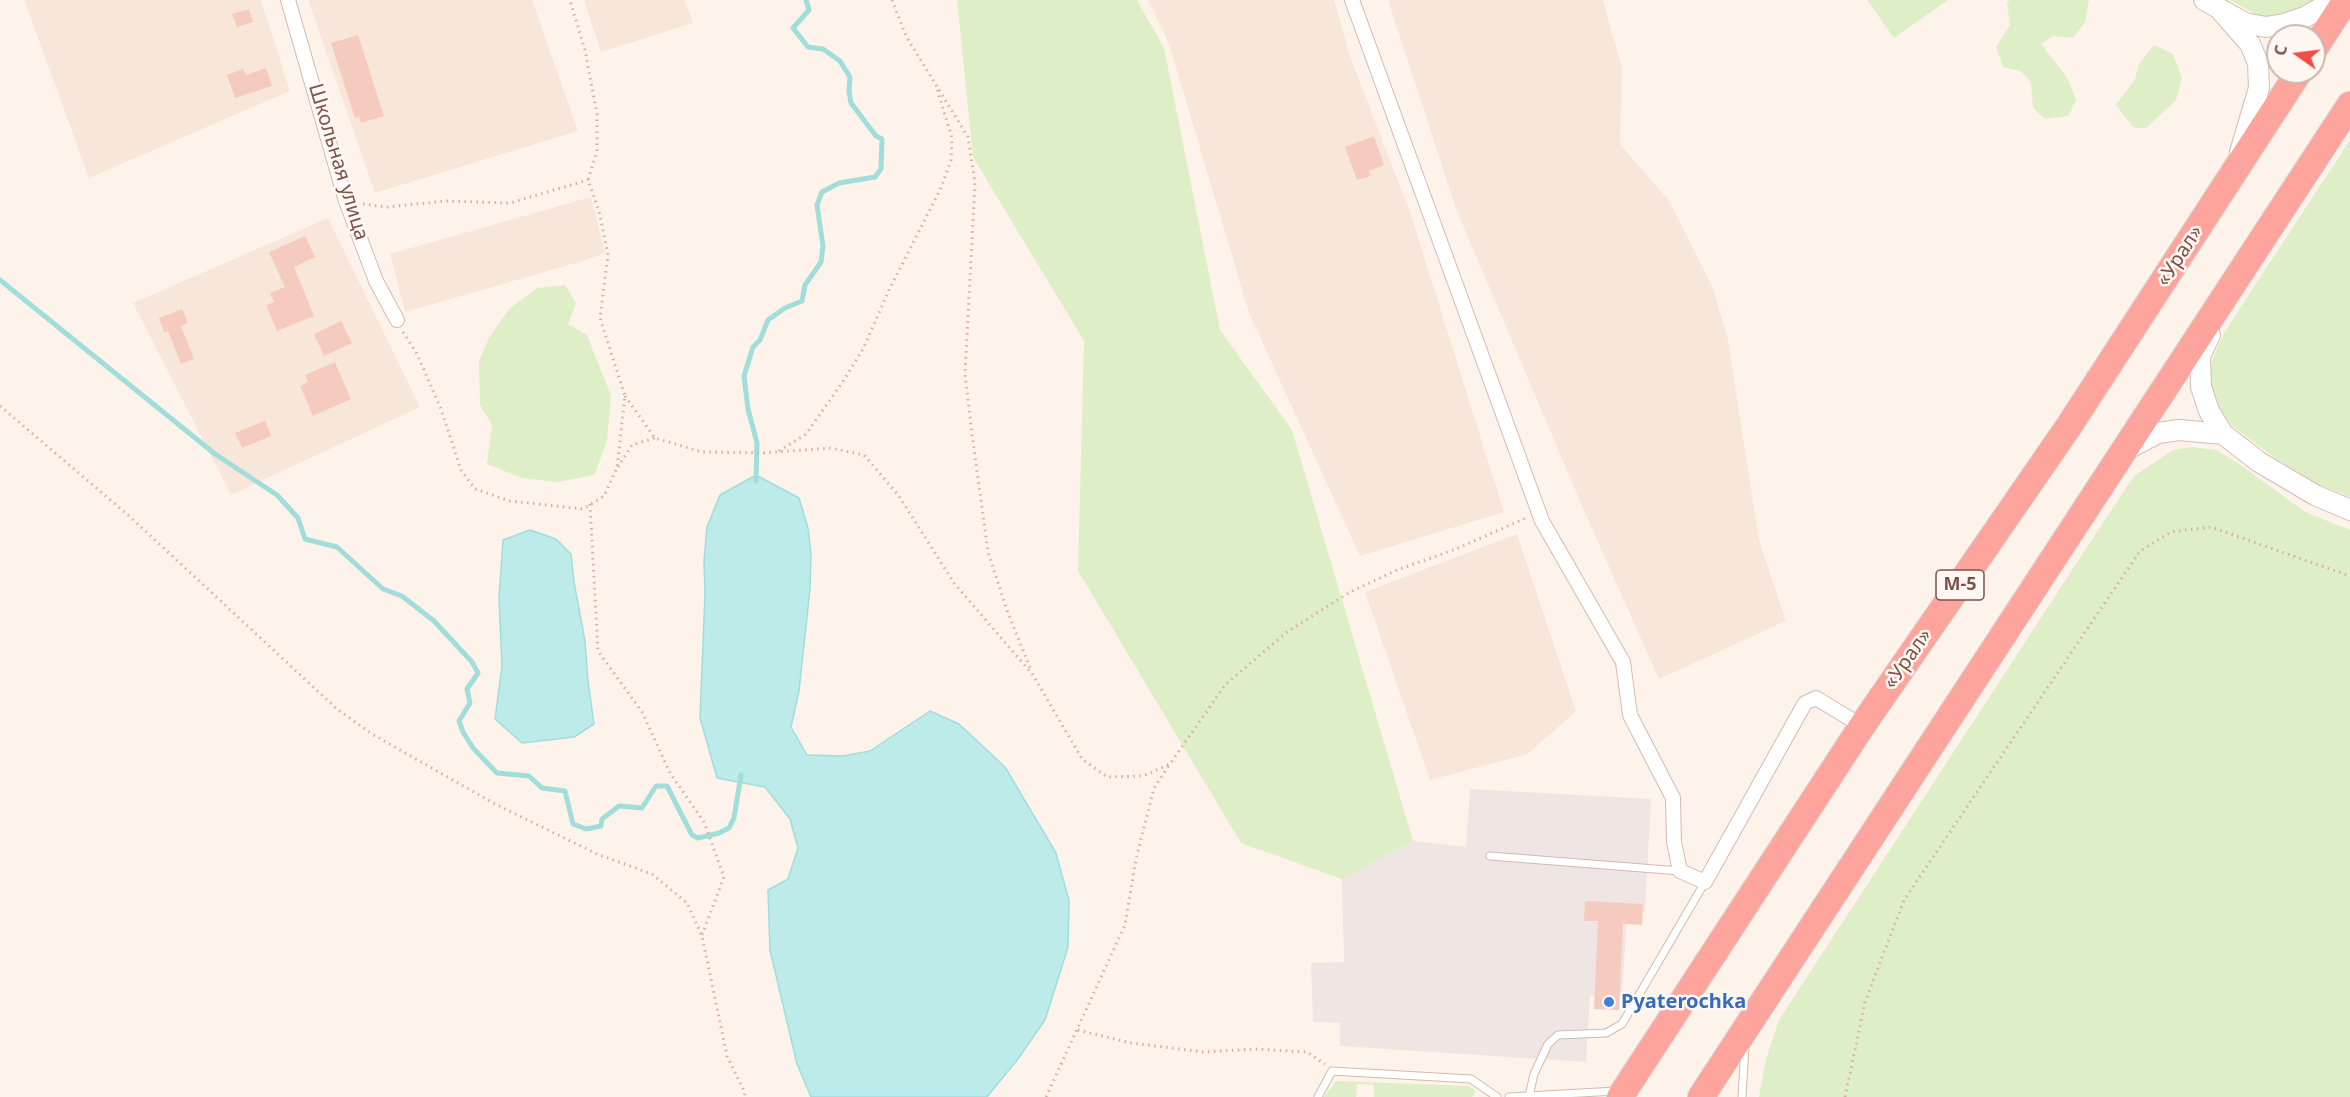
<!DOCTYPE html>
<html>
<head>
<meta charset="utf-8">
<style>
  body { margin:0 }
  #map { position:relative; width:2350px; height:1097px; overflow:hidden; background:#fef3ea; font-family:"Noto Sans",sans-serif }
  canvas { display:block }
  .north { position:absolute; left:2266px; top:24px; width:60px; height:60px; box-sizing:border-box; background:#fff8f2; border:2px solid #cbb6af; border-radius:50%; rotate:284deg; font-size:16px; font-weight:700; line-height:24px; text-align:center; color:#7d524a }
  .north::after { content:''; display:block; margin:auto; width:21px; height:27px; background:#f14c46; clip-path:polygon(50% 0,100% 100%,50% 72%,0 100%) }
</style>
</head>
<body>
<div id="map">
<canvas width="2350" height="1097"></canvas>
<div class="north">С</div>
</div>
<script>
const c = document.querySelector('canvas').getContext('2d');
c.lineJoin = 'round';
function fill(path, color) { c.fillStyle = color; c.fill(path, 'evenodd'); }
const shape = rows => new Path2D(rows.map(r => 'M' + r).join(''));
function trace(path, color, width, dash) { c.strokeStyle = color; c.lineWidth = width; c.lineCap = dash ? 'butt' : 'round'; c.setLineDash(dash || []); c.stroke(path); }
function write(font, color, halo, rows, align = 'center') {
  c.font = font + ' "Noto Sans",sans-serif'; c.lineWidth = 5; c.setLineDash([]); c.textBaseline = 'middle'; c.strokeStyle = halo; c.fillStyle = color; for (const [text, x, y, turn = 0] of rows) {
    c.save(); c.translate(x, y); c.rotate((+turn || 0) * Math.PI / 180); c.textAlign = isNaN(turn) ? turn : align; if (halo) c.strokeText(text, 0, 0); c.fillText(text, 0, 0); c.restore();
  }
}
fill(shape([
  [24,0,261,0,290,91,89,178],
  [308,0,532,0,578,131,375,193],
  [584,0,685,0,693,23,601,52],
  [1148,0,1334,0,1351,59,1411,215,1504,512,1360,556,1249,313,1169,44],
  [1388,0,1603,0,1622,68,1620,144,1670,202,1713,288,1728,340,1759,540,1786,621,1659,679,1585,513,1456,209],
  [591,197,605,253,583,261,405,312,390,254],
  [328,218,420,407,231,495,133,303],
  [1517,534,1576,711,1528,754,1430,780,1365,592]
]), '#f9e6db');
fill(shape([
  [1470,789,1651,799,1645,912,1627,912,1622,997,1590,996,1586,1062,1340,1046,1340,1023,1313,1022,1311,963,1344,962,1342,879,1413,841,1466,847]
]), '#efe6e3');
fill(shape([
  [957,0,1137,0,1164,48,1220,330,1292,430,1413,841,1342,879,1241,843,1078,571,1084,341,973,157],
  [1867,0,1948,0,1894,38],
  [2010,0,2089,0,2085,22,2073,38,2053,36,2041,44,2068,79,2076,100,2068,116,2045,119,2033,108,2031,82,2021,71,2003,67,1996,47,2010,25,2007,3],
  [2230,0,2316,0,2308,6,2282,16,2259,16],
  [2154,45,2173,54,2182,78,2176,100,2145,129,2133,127,2116,105,2135,79,2139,64],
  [2350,140,2350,497,2317,484,2275,458,2231,425,2219,409,2209,385,2212,360,2225,331],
  [565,285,576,303,568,324,587,335,611,396,607,441,594,475,558,482,522,478,487,464,492,425,480,405,479,361,489,338,509,309,537,288],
  [2191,447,2216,450,2238,463,2305,512,2350,530,2350,1097,1759,1097,1766,1059,1779,1020,2104,521,2134,476,2173,450],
  [1336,1081,1468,1086,1474,1089,1475,1093,1472,1097,1374,1097,1374,1085,1357,1084,1356,1097,1324,1097]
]), '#deeec6');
const water = shape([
  [756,475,799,498,808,528,811,553,810,589,799,691,791,727,807,755,843,756,870,751,930,711,959,724,1005,767,1056,853,1069,901,1068,947,1045,1020,1018,1059,987,1097,811,1097,797,1064,770,950,768,890,788,879,798,848,790,819,765,787,717,778,700,718,705,593,704,561,707,527,720,495,756,475],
  [530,530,556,539,571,554,574,582,585,641,588,681,594,724,574,737,522,743,495,719,502,666,499,598,503,540,530,530]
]);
fill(water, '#bcebe9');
trace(water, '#a1dddb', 1.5);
trace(shape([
  [0,280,215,454,277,495,298,518,305,539,337,547,383,589,402,596,434,621,472,662,478,673,467,689,470,703,459,721,463,732,473,748,497,773,529,776,542,788,565,791,573,824,586,829,601,826,602,819,619,806,642,808,656,786,667,786,692,835,698,838,719,833,729,828,734,818,741,775],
  [756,481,757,443,748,409,744,376,753,347,760,340,768,320,785,308,802,301,805,285,821,262,823,246,817,205,822,192,839,183,875,177,881,169,882,139,876,136,851,103,849,91,850,77,840,61,823,49,808,47,793,28,809,10,806,0]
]), '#a1dddb', 5);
fill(shape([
  [249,9,253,22,237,27,232,14],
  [358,35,384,116,361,123,359,117,355,118,331,43],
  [266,68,272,86,235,98,227,75,243,69,246,75],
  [1374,136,1384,165,1369,171,1371,176,1357,180,1345,147],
  [305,236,315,257,294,267,314,316,277,331,266,305,274,302,270,293,285,287,269,252],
  [182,309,188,323,181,326,194,359,181,364,168,331,164,333,159,318],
  [341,321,352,343,324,356,314,334],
  [335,362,351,399,313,416,300,386,308,382,305,375],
  [265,421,271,436,242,448,235,433],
  [1585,901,1643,904,1642,925,1623,924,1619,1010,1594,1009,1598,921,1584,921]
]), '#f6cbbf');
const lane = shape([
  [1490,856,1680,871],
  [1529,1096,1534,1074,1548,1044,1558,1035,1606,1033,1622,1024,1705,882],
  [1318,1097,1332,1071,1471,1079,1497,1097],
  [1509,1097,1616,1091],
  [1742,1097,1745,1046]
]);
const street = shape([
  [288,0,346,201,376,281,397,320],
  [1352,0,1542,521,1623,662,1630,715,1673,798,1674,842,1680,871,1705,882,1805,703,1816,698,1862,726]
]);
const secondary = shape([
  [2204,0,2245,23,2266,27,2284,24,2305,17,2334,0],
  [2221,11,2250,44,2258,63,2259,88,2240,152],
  [2210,335,2200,356,2201,387,2209,411,2223,434,2259,462,2315,495,2350,510],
  [2126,450,2158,433,2179,430,2223,434]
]);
const highway = shape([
  [2314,49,2346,0],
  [1620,1097,1862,726,2069,426,2299,72],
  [1701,1097,2350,105]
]);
trace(lane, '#d5b9b0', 9);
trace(street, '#d5b9b0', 16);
trace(secondary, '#dabbb0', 22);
trace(highway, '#dbcfcc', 28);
trace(shape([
  [892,0,906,36,968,137,975,183,965,374,972,434,988,552,1008,613,1031,670],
  [363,204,387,207,446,201,510,203,588,180],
  [403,332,416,352,441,409,461,470,475,489,510,501,583,509,604,496,617,468,625,396,600,318,608,255,599,211,588,180,597,151,597,114,585,50,570,0],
  [625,396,655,438,702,452,763,453,831,448,864,455,899,496,954,583,1033,675,1082,759,1107,777,1143,776,1170,764,1225,685,1287,632,1350,592,1397,570,1456,549,1526,518],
  [0,406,128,515,337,709,372,734,495,804,597,854,652,874,687,903,702,936,727,1056,745,1093,744,1097],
  [779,451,806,434,842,383,863,349,889,290,941,188,951,160,952,138,937,89],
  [618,467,632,445,655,438],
  [590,504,598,651,642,712,670,773,704,822,724,877,702,935],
  [1078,1030,1131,1043,1204,1052,1255,1049,1307,1052,1325,1064],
  [1046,1097,1125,925,1136,859,1154,788,1169,765],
  [1845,1097,1865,1002,1904,900,2140,551,2171,532,2211,527,2350,576]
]), '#dcada1', 3, [1.5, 4.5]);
trace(lane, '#fff', 7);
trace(street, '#fff', 14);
trace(secondary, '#fff', 20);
trace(highway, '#fda49c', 26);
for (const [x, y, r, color] of [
  [1609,1002,6,"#3f7fe0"]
]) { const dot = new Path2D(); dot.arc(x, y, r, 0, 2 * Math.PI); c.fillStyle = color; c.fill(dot); trace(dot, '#fff8f2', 2); }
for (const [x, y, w] of [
  [1960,585,48]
]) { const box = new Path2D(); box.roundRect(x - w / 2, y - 15, w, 30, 4.5); c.fillStyle = '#fff8f2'; c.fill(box); trace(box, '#7d524a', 1.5); }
write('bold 18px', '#7d524a', null, [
  ["М-5",1960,585]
]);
write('20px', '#7d524a', '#fff8f2', [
  ["Школьная улица",338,162,73],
  ["«Урал»",2180,256,-57],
  ["«Урал»",1908,659,-55]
]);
write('bold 20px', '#366cbe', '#fff8f2', [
  ["Pyaterochka",1621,1002]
], 'left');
</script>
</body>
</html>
